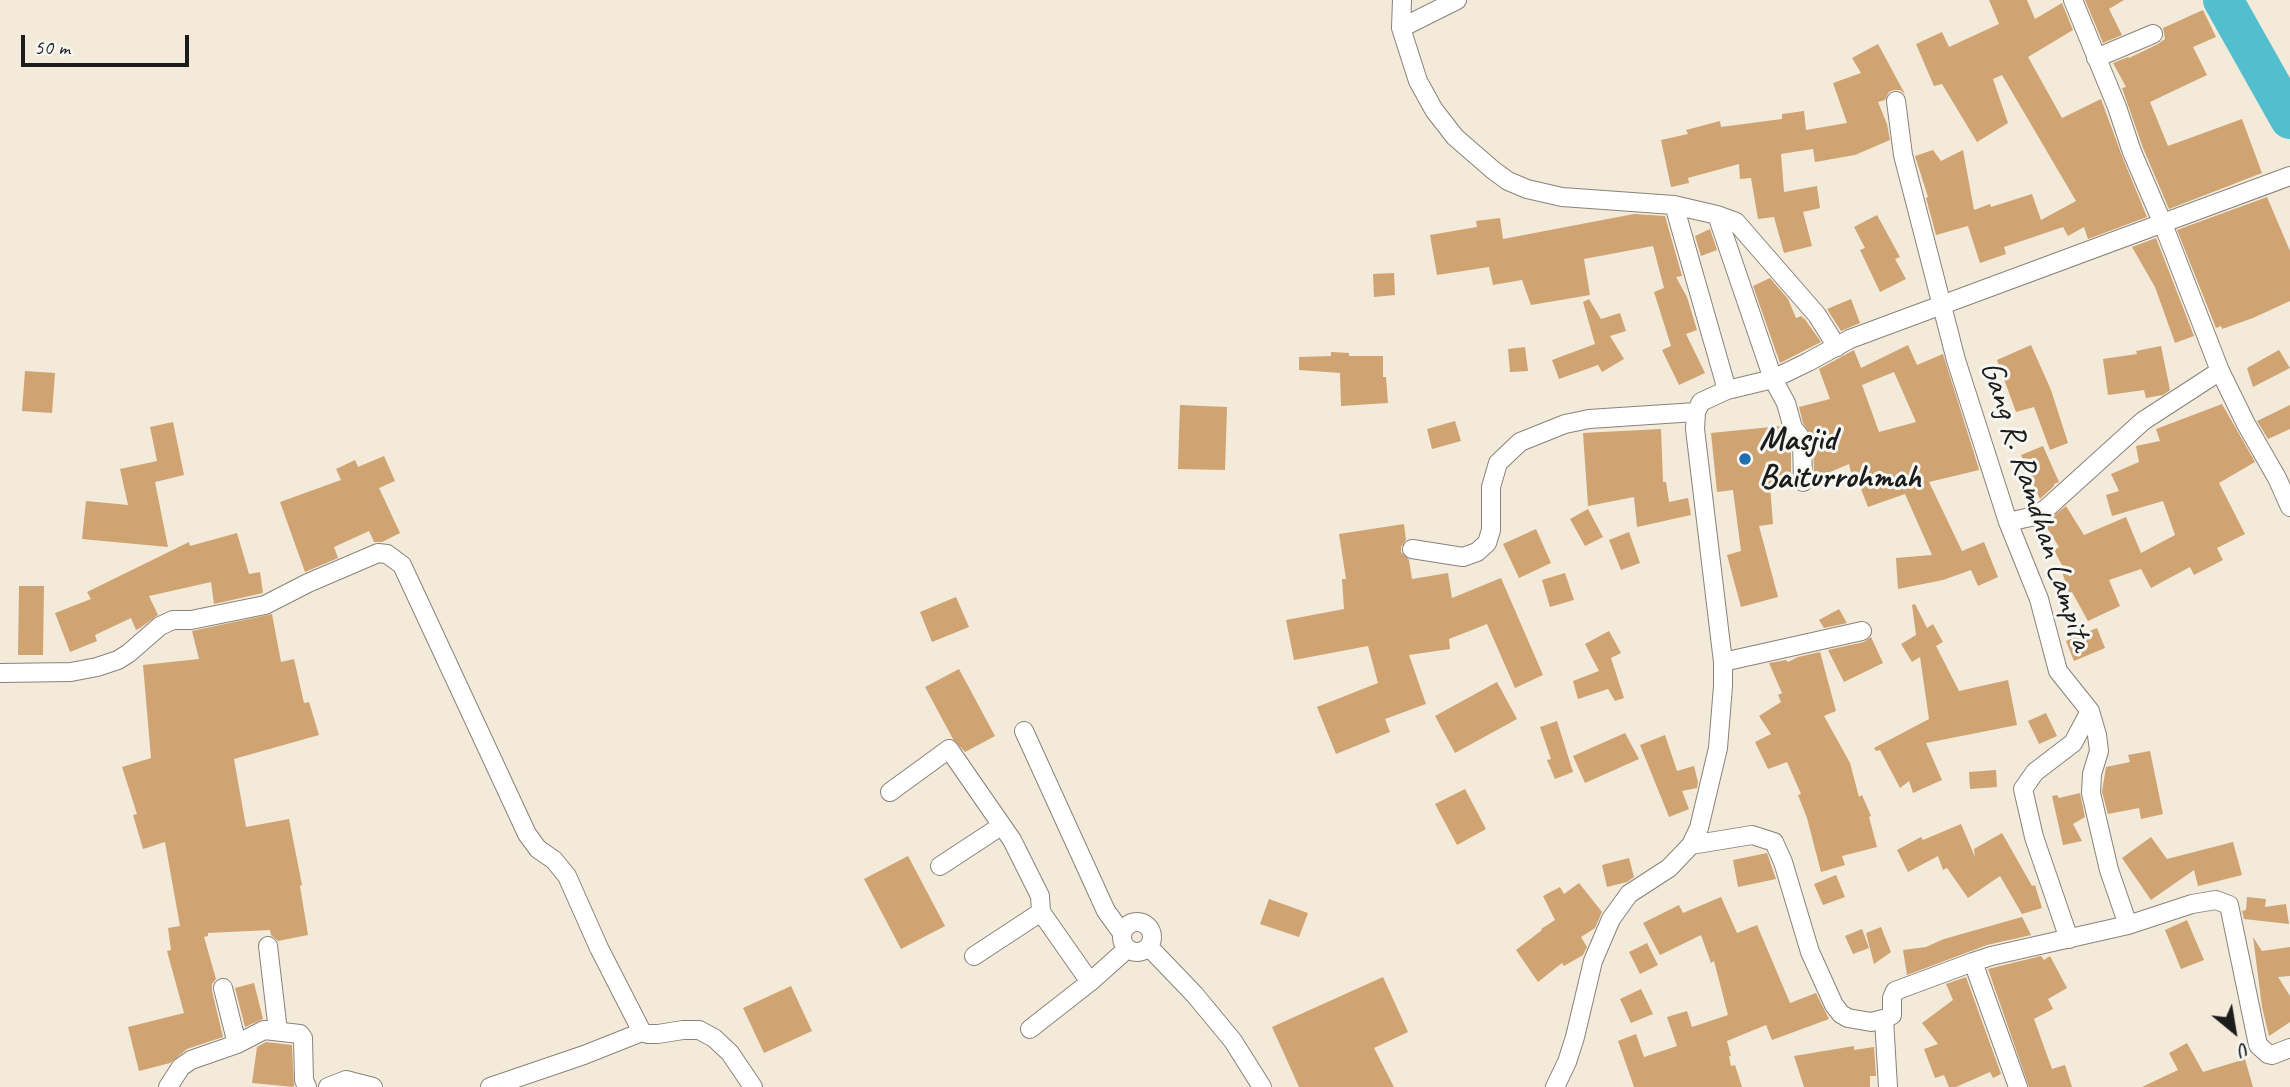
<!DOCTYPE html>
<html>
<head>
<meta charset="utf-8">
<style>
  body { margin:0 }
  #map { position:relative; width:2290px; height:1087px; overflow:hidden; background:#f3ead9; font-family:Caveat,sans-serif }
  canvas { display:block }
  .north { position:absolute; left:2199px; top:996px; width:70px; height:70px; -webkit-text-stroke:5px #f6f6f2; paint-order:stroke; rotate:150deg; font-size:19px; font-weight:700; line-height:28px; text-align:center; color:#1c1c1c }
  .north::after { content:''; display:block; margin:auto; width:24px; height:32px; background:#1c1c1c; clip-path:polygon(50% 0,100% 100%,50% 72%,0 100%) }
  .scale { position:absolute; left:21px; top:35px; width:168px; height:32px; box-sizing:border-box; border:4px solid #1c1c1c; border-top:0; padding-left:9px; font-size:21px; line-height:24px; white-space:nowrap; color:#1c1c1c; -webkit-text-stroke:5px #f6f6f2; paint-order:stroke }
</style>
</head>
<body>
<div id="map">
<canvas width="2290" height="1087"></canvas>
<div class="north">U</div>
<div class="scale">50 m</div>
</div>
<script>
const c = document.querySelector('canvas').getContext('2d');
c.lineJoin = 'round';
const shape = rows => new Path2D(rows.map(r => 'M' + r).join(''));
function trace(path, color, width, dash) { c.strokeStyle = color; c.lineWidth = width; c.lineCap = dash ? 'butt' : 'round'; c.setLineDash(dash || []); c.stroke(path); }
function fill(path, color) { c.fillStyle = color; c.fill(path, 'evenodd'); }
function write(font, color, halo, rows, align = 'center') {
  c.font = font + ' Caveat,sans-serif'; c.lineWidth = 6; c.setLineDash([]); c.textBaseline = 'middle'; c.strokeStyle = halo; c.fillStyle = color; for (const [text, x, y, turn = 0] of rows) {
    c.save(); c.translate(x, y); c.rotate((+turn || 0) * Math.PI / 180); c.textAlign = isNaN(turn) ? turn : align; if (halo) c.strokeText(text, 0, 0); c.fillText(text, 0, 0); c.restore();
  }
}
trace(shape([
  [2223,0,2290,119]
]), '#53becd', 40);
fill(shape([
  [1989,0,2027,0,2035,19,2062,3,2073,30,2028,57,2062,118,2101,99,2122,156,2147,217,2088,239,2084,227,2068,236,2063,227,2004,247,2006,254,1980,263,1968,226,1936,235,1926,198,1928,197,1915,156,1933,150,1941,161,1963,150,1974,210,1990,204,1991,207,2032,194,2041,220,2076,201,2002,75,1993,79,2008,123,1977,142,1942,84,1934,86,1916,44,1942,32,1949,47,1999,24],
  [2085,0,2124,0,2109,9,2122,35,2103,43],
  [2203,10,2216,37,2193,47,2207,75,2150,102,2168,146,2242,119,2262,173,2169,209,2143,148,2122,88,2126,87,2113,63,2128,57,2129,58,2158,44,2165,39,2163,28],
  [1878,44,1905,94,1900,90,1894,90,1889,92,1885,100,1878,102,1887,124,1890,140,1855,155,1815,162,1813,149,1781,154,1784,192,1817,186,1820,208,1803,212,1812,246,1784,253,1774,217,1758,219,1751,178,1740,179,1739,164,1688,178,1689,183,1671,187,1661,140,1688,134,1686,130,1720,121,1721,127,1782,119,1782,114,1804,111,1806,130,1847,123,1833,83,1861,73,1852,58],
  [2267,197,2290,251,2290,301,2253,318,2222,329,2221,326,2216,328,2177,230],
  [1634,214,1665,216,1682,276,1676,277,1687,297,1697,330,1686,334,1705,373,1679,385,1662,350,1671,346,1654,292,1664,288,1653,246,1584,259,1590,295,1531,305,1522,280,1493,285,1489,267,1437,275,1430,235,1477,227,1476,221,1500,218,1503,239],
  [1877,215,1900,257,1895,259,1906,279,1880,292,1860,250,1865,248,1854,227],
  [1710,229,1717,250,1701,256,1695,236],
  [2156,238,2194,336,2175,343,2155,287,2132,247],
  [1394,273,1395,295,1374,297,1373,274],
  [1770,278,1788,299,1796,318,1802,316,1803,319,1804,318,1821,342,1780,363,1753,286],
  [1589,299,1601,319,1620,313,1626,331,1610,336,1624,359,1602,372,1598,365,1559,379,1552,360,1595,344,1583,302],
  [1851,299,1860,323,1841,331,1827,309],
  [1908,345,1917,365,1943,354,1978,466,1979,470,1929,482,1962,551,1984,542,1998,577,1978,586,1971,570,1943,580,1898,589,1896,558,1932,555,1905,494,1868,507,1856,476,1852,477,1849,464,1816,478,1814,475,1813,438,1803,423,1799,407,1830,399,1819,369,1854,350,1861,368],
  [1894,372,1916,422,1879,432,1862,385],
  [2031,345,2051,390,2068,443,2050,450,2034,407,2016,412,1997,360],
  [2161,346,2170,390,2163,395,2146,398,2144,390,2108,395,2103,359,2137,354,2136,351],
  [1525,347,1528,371,1510,372,1508,349],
  [2279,350,2290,368,2253,387,2247,368],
  [1331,352,1349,353,1349,356,1383,356,1383,377,1386,377,1388,403,1341,406,1340,373,1299,370,1299,357,1331,356],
  [25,371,55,373,52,413,22,411],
  [2222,404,2255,462,2219,483,2245,534,2217,548,2223,560,2194,575,2190,567,2151,588,2141,569,2109,580,2120,606,2088,621,2072,592,2069,593,2062,572,2065,571,2054,550,2059,547,2044,523,2066,506,2084,535,2126,517,2141,553,2175,535,2163,501,2112,516,2106,495,2119,491,2111,474,2139,462,2136,446,2160,441,2156,429],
  [1180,405,1227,407,1225,470,1178,469],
  [2290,405,2290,429,2268,439,2257,421],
  [1455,421,1461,441,1432,449,1427,429],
  [173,422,184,475,155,482,168,547,82,539,86,501,128,505,120,469,157,461,150,427],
  [1781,426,1791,444,1791,476,1779,477,1780,485,1770,486,1773,524,1759,526,1778,597,1741,607,1727,555,1741,551,1733,490,1717,492,1711,433],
  [1661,429,1663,482,1666,482,1669,502,1688,498,1691,515,1637,527,1634,497,1588,506,1583,433],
  [2043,446,2059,482,2054,484,2054,486,2040,499,2021,455],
  [384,456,395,481,379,488,400,533,382,542,374,542,369,531,334,547,338,558,305,572,280,502,341,480,336,469,355,460,358,467],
  [1588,509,1603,537,1585,546,1570,519],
  [1404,524,1406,540,1401,547,1401,552,1409,560,1412,579,1448,573,1452,598,1501,578,1543,675,1515,688,1487,624,1449,639,1450,649,1409,655,1426,704,1385,719,1390,732,1336,754,1317,707,1378,683,1368,646,1294,660,1286,620,1344,609,1342,579,1346,579,1339,534],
  [1536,529,1551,563,1519,578,1503,544],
  [1629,532,1640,563,1621,570,1609,540],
  [237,533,249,574,260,572,263,593,214,604,211,582,149,596,158,615,140,628,136,630,131,618,95,635,97,641,70,652,55,613,91,599,87,592,189,542,190,546],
  [1565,573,1574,600,1550,607,1542,580],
  [19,586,44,586,43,655,18,655],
  [956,597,969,627,932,642,920,612],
  [1915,604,1927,628,1933,624,1943,642,1936,646,1959,691,2008,680,2017,725,1926,743,1942,780,1913,793,1909,781,1900,788,1880,750,1876,751,1874,748,1929,719,1920,657,1912,662,1901,644,1916,635,1912,605],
  [1839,609,1847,623,1824,628,1819,620],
  [272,614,281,662,294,659,304,703,309,702,319,735,234,759,246,827,289,819,302,885,300,886,308,935,278,941,271,935,270,930,208,933,208,936,204,937,216,979,212,984,212,991,223,1037,187,1049,170,1063,139,1071,128,1027,184,1013,167,951,171,950,168,928,180,926,165,842,143,849,133,815,137,814,122,767,151,758,143,665,199,659,192,631],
  [2097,628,2105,648,2074,661,2066,641],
  [1609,631,1621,653,1611,658,1624,698,1615,701,1608,689,1578,699,1573,681,1599,671,1585,644],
  [1871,637,1883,663,1844,682,1828,650,1864,642],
  [1820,652,1836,711,1824,716,1850,763,1859,797,1862,795,1871,816,1869,817,1877,847,1842,856,1845,865,1821,872,1807,818,1798,795,1801,794,1787,762,1768,769,1755,742,1771,734,1759,716,1781,702,1778,695,1782,693,1769,663,1786,660,1788,662,1798,657],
  [959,669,995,736,965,752,953,739,925,687],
  [1497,682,1517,719,1455,753,1435,716],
  [2046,713,2057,736,2039,744,2028,721],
  [1557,721,1573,772,1555,779,1547,760,1551,759,1540,727],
  [1625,733,1639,759,1585,783,1573,756],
  [1665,735,1677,771,1694,766,1698,782,1697,788,1682,791,1689,809,1669,817,1640,745],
  [2150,751,2163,814,2141,819,2139,808,2108,814,2102,792,2106,767,2130,762,2128,755],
  [1996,770,1997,787,1970,789,1969,772],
  [1465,789,1486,829,1457,845,1435,804],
  [2080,793,2085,817,2073,824,2082,841,2063,845,2052,796,2057,795,2059,798],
  [1961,824,1975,857,1974,849,2002,833,2032,886,2035,885,2042,908,2022,914,2000,876,1968,898,1947,868,1943,870,1938,856,1908,872,1897,850,1921,837,1923,840],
  [2151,837,2167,859,2233,842,2242,875,2198,886,2194,870,2151,900,2122,858],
  [1767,853,1776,879,1738,887,1733,860],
  [908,856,945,926,901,949,864,879],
  [1629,858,1634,877,1627,882,1607,887,1602,865],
  [1836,875,1845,897,1823,905,1814,884],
  [1579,883,1602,912,1595,928,1581,937,1587,947,1583,955,1564,966,1562,963,1538,982,1516,950,1542,930,1541,929,1555,920,1543,896,1560,887,1564,894],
  [1721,897,1737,933,1757,925,1790,1003,1816,993,1829,1019,1772,1040,1766,1025,1727,1041,1731,1056,1729,1056,1731,1066,1735,1065,1742,1087,1634,1087,1618,1041,1636,1034,1644,1057,1677,1046,1667,1017,1687,1011,1692,1027,1728,1015,1714,961,1711,963,1701,935,1660,955,1643,923,1679,905,1683,913],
  [2247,897,2266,899,2265,907,2286,904,2289,924,2244,919,2242,911,2246,910],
  [1269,899,1308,913,1299,937,1260,924],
  [2022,917,2031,935,1987,945,1907,975,1903,950,1926,947,1944,939],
  [2187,920,2204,960,2181,969,2165,930],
  [1881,927,1891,952,1874,964,1866,933],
  [1862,929,1869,948,1853,954,1845,936],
  [2253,937,2262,951,2290,947,2290,976,2278,977,2290,996,2290,1022,2269,1036,2262,1007],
  [1647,943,1658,965,1640,974,1629,952],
  [2041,956,2044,960,2050,956,2067,988,2048,999,2053,1009,2034,1019,2052,1069,2065,1065,2072,1087,2029,1087,1988,969],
  [1383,977,1408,1032,1374,1048,1394,1087,1299,1087,1272,1027],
  [1966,977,2001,1074,1993,1078,1990,1072,1956,1087,1949,1087,1944,1075,1935,1078,1924,1049,1938,1044,1922,1023,1953,1000,1946,984],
  [254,983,263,1019,245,1027,235,988],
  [791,986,812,1031,764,1053,743,1008],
  [1641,989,1653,1014,1631,1023,1620,999],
  [266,1042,292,1045,294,1087,252,1083,257,1047],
  [2187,1043,2203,1072,2245,1059,2253,1087,2142,1087,2178,1070,2169,1053],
  [1854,1046,1854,1050,1874,1047,1876,1076,1870,1076,1870,1087,1804,1087,1794,1056]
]), '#d0a372');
const street = shape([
  [1402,0,1401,28,1418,81,1434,110,1455,137,1493,170,1508,181,1527,189,1562,197,1674,205,1717,215,1736,222,1817,315,1837,347],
  [2073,0,2117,107,2132,152,2163,224,2220,371,2246,424,2277,478,2290,507],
  [1401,28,1457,0],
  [2096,58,2153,34],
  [1896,101,1903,155,1956,360,2008,522,2039,599,2058,671,2090,711,2097,735,2099,751,2092,774,2091,793,2109,870,2128,925],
  [1674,205,1727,390],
  [1717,215,1773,379,1786,403,1793,428,1799,435,1802,442,1803,482],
  [2008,522,2035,516,2047,508,2143,421,2220,371],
  [1412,549,1463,557,1477,552,1487,543,1491,530,1491,487,1498,463,1520,442,1565,424,1589,419,1696,412],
  [1723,662,1862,631],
  [0,673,71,672,97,667,118,660,129,653,160,626,173,620,191,620,265,605,308,583,378,553,387,554,402,565,527,834,538,849,554,860,567,876,599,948,642,1032,648,1034,658,1034,683,1030,699,1030,714,1038,730,1053,753,1087],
  [1024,731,1106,911,1122,933],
  [890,792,949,749,1012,840,1040,896,1041,912,1090,982,1127,949],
  [1691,845,1752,835,1774,842,1783,862,1810,952,1834,1005,1841,1014,1848,1018,1871,1022,1887,1018,1892,1015,1892,998,1895,991,1973,962],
  [940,866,1001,826],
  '1122 937a15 15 0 1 1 30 0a15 15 0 1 1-30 0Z',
  [2069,939,2034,837,2023,789,2035,772,2073,743,2090,711],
  [268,946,278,1031],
  [1149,947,1195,995,1233,1041,1262,1087],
  [974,956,1041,912],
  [223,988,237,1044],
  [1884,1019,1888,1087],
  [1030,1029,1090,982],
  [168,1087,181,1067,191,1060,237,1044,264,1030,300,1034,303,1038,304,1080,307,1087],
  [328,1087,346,1080,373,1087],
  [490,1087,584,1055,642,1032],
  [1555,1087,1567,1062,1575,1037,1593,961,1611,919,1629,894,1669,868,1691,845,1699,828,1718,748,1723,686,1723,662,1695,429,1696,412,1701,402,1727,390,1773,379,1808,362,1850,339,2290,176],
  [2018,1087,1973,962,1991,956,2128,925,2192,904,2216,900,2229,905,2258,1045,2268,1054,2272,1055,2290,1048]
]);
trace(street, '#88837a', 20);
trace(street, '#fff', 18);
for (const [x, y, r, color] of [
  [1745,459,7,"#1f6fb2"]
]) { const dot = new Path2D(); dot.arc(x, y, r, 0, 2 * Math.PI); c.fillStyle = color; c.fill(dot); trace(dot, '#f6f6f2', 2.5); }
write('bold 33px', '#1c1c1c', '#f6f6f2', [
  ["Masjid",1759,440],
  ["Baiturrohmah",1759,478]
], 'left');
write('33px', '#1c1c1c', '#f6f6f2', [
  ["Gang R. Ramdhan Lampita",2036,506,72]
]);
</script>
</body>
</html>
